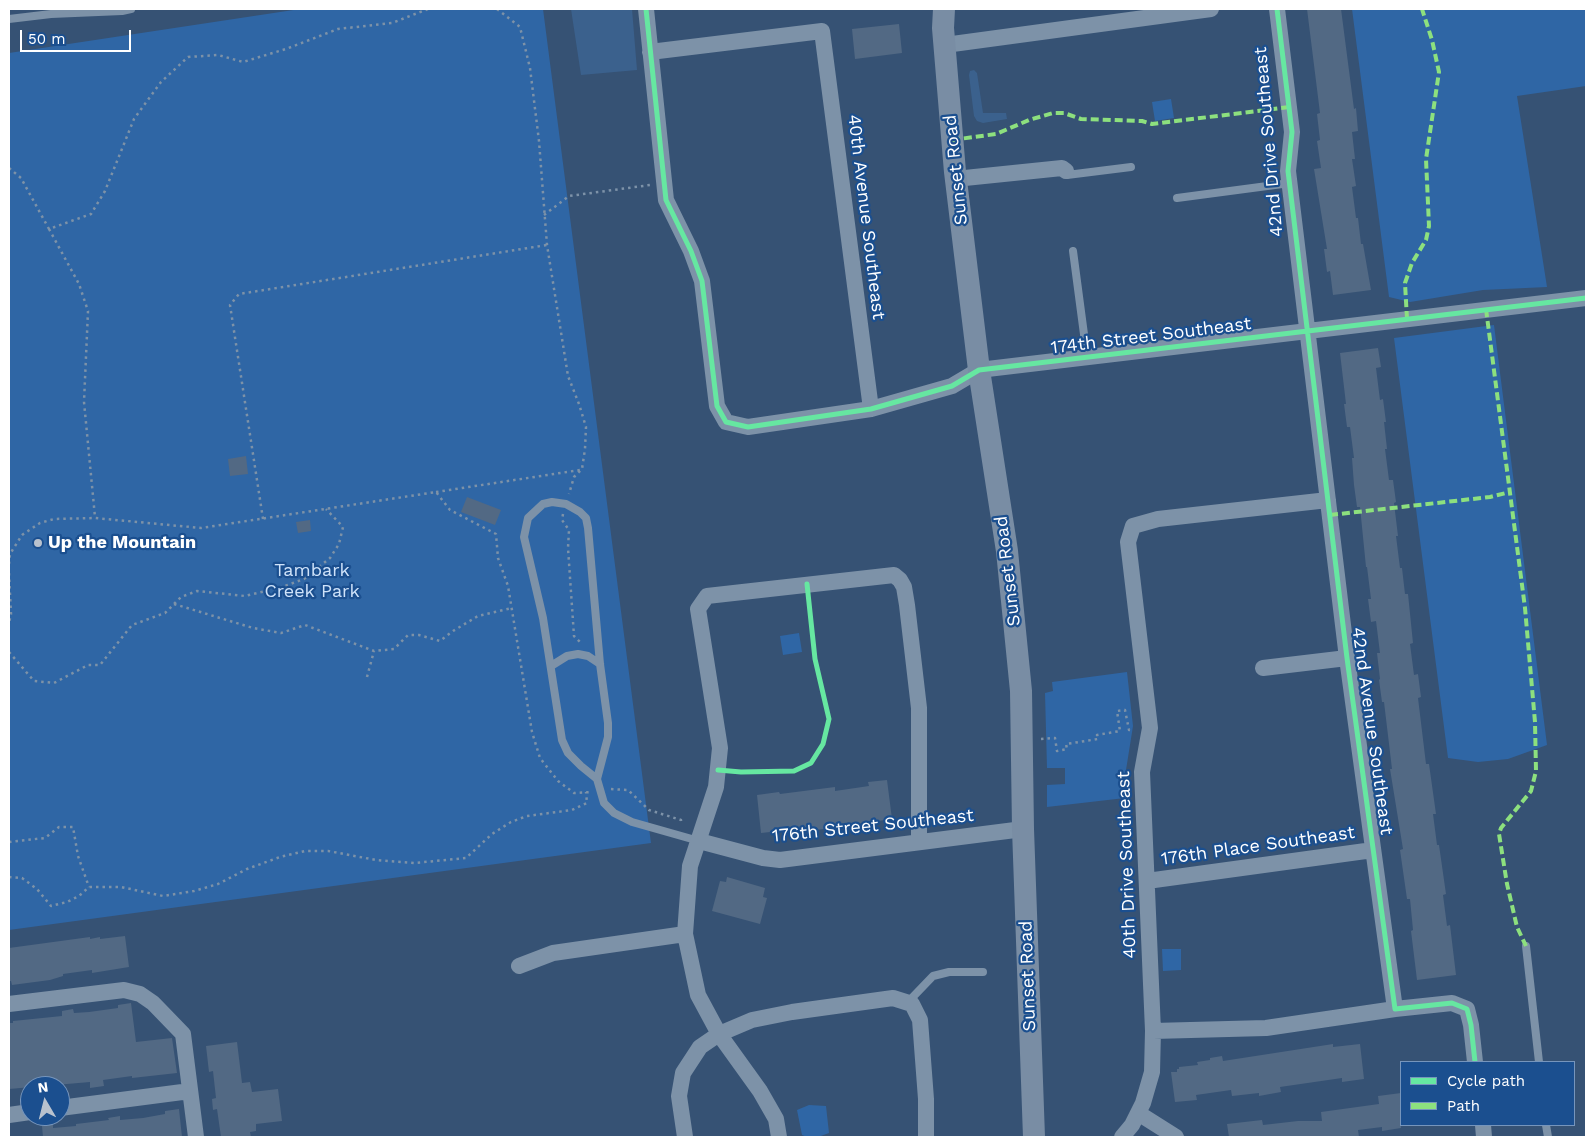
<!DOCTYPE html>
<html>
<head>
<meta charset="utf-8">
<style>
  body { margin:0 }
  #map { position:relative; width:1595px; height:1146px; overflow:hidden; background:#365274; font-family:"Work Sans",sans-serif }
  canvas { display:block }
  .frame { position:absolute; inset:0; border:10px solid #fff; pointer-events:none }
  .legend { position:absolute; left:1400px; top:1061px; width:175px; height:65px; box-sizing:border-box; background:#1b4f8f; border:1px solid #7695bc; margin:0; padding:6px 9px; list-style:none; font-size:15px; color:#fff }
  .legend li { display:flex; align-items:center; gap:10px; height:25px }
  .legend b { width:25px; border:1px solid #7695bc }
  .north { position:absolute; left:20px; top:1076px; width:50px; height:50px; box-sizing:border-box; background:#1b4f8f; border:1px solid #7695bc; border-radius:50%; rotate:352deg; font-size:14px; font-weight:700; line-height:20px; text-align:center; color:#fff }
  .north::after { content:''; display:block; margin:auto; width:18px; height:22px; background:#b9c2ce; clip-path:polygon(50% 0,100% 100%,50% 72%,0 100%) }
  .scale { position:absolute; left:20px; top:30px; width:111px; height:22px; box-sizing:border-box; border:2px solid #fff; border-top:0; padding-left:6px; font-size:15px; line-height:18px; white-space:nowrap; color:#fff; -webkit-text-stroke:4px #1b4f8f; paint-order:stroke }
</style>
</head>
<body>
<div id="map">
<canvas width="1595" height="1146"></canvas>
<div class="frame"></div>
<ul class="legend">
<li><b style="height:6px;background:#66e7a1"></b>Cycle path</li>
<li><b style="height:6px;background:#8de07e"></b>Path</li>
</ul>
<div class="north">N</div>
<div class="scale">50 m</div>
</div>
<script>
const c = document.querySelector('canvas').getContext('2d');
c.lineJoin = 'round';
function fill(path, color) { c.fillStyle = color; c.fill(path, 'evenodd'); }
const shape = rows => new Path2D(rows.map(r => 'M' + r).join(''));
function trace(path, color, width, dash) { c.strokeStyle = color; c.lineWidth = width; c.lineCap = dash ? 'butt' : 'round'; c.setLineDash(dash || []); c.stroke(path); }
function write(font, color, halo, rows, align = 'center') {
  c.font = font + ' "Work Sans",sans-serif'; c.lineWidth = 4.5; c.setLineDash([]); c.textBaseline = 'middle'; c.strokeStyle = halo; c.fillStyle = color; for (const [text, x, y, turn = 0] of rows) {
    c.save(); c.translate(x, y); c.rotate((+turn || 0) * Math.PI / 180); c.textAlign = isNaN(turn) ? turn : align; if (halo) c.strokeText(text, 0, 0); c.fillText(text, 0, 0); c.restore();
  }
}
fill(shape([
  [300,9,543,9,651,843,9,930,9,53],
  [1352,9,1586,9,1586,86,1517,96,1547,287,1483,290,1410,302,1389,297],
  [1171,99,1174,118,1155,121,1152,102],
  [1494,325,1547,745,1508,759,1478,762,1448,758,1394,338],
  [799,633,802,652,783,655,780,636],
  [1127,672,1133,726,1126,770,1125,798,1047,807,1047,785,1065,784,1065,768,1047,768,1045,693,1053,691,1052,682],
  [1162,949,1181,949,1181,970,1163,971],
  [809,1105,826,1106,829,1133,818,1137,807,1137,802,1135,797,1110]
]), '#2f66a5');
fill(shape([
  [571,9,632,9,637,70,581,75],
  [974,70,977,73,983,113,1006,113,1007,119,983,123,977,121,974,116,969,75,970,71]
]), '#3b618d');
fill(shape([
  [1307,9,1341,9,1354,109,1356,108,1358,131,1352,132,1355,159,1352,159,1356,186,1352,187,1356,218,1358,218,1361,244,1363,244,1371,290,1333,295,1330,271,1327,272,1324,249,1327,249,1314,169,1321,168,1317,141,1320,140,1317,114,1320,113],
  [899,24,902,53,855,59,852,29],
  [1378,348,1381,367,1376,368,1380,400,1383,399,1386,422,1384,422,1387,449,1385,449,1389,480,1393,480,1396,502,1394,503,1398,536,1396,536,1400,568,1402,568,1405,594,1408,594,1413,643,1410,644,1414,675,1418,674,1421,697,1418,698,1426,764,1429,764,1436,814,1433,814,1437,845,1439,845,1446,894,1443,895,1447,926,1450,925,1456,975,1417,980,1411,931,1413,930,1410,899,1407,899,1400,850,1403,849,1390,769,1392,769,1384,702,1382,702,1379,680,1380,679,1377,653,1380,653,1376,621,1371,622,1368,599,1371,599,1367,567,1366,567,1360,507,1357,507,1354,485,1352,458,1354,458,1350,427,1347,427,1344,404,1346,404,1340,353],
  [246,456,248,474,230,476,228,459],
  [467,497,501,510,495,525,461,512],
  [310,520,311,531,298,533,296,522],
  [887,780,892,819,789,834,789,830,761,833,757,795,779,792,780,794,835,787,835,791,869,786,868,782],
  [727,877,765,888,763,897,767,898,760,924,712,911,720,881,726,882],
  [125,936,129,967,92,973,92,970,63,974,63,976,50,980,12,985,11,981,9,981,9,948,90,937,90,939,100,937,100,939],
  [131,1003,136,1042,172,1038,177,1073,132,1078,132,1076,103,1080,104,1086,90,1088,90,1082,9,1089,9,1023,13,1023,13,1021,62,1016,62,1011,73,1009,74,1013,89,1012,118,1008,118,1005],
  [237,1042,242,1083,250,1082,252,1092,278,1089,282,1121,256,1124,256,1131,250,1132,251,1137,221,1137,217,1109,213,1110,212,1099,216,1098,213,1071,209,1072,206,1046],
  [1333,1044,1333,1047,1360,1044,1364,1079,1342,1082,1342,1078,1280,1087,1281,1092,1259,1096,1259,1093,1232,1096,1231,1090,1196,1095,1197,1100,1175,1102,1171,1072,1177,1072,1177,1069,1179,1069,1179,1067,1198,1065,1197,1062,1210,1060,1210,1058,1222,1056,1223,1061],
  [1401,1093,1401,1128,1382,1131,1382,1127,1358,1130,1359,1137,1229,1137,1227,1124,1262,1120,1263,1125,1298,1121,1322,1121,1321,1112,1379,1104,1378,1096],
  [179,1109,182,1137,43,1137,42,1126,53,1124,53,1128,76,1126,76,1124,109,1120,108,1118,120,1116,120,1120,143,1118,165,1114,165,1111]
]), '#526984');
trace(shape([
  [497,9,520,27,530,68,539,141,547,245,568,376,579,404,586,427,585,449,582,469,574,477,569,494],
  [9,168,21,178,49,229,91,214,105,191,134,119,161,82,188,57,218,55,243,62,286,49,338,29,392,23,428,9],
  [544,215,569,196,650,185],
  [49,229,79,284,88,311,84,402,95,517],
  [436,492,580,470],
  [563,514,562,520,569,530,568,548,574,636,581,643],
  [263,519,230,305,239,294,547,245],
  [9,564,10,554,22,535,40,523,54,519,95,518,201,528,436,492,450,510,496,534,498,558,508,586,532,732,540,758,558,781,574,793,591,792],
  [9,573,11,614,9,623],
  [174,604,253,628,281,633,305,625,374,651,394,649,408,635,419,635,440,641,453,631,478,616,512,608],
  [9,652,34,681,54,683,88,665,100,665,132,625,165,613,181,597,197,591,245,596,282,587,304,579,330,558,339,544,343,527,326,509],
  [367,677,374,651],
  [1041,739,1055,738,1057,751,1067,749,1066,744,1098,739,1097,735,1120,731,1117,711,1125,710,1129,730,1134,730],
  [611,789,628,790,649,810,681,820,681,825],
  [9,842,45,838,59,827,73,827,78,856,89,887],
  [9,877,22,878,37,889,51,906,67,902,79,896,89,887,121,887,163,896,194,891,218,884,247,869,280,857,305,851,328,851,376,860,414,863,466,858,492,834,511,822,527,816,572,810,587,803,586,792]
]), '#7d92a8', 2.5, [2.5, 4]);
trace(shape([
  [9,19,51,14,122,11,131,9],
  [1067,173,1067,175,1131,167],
  [1177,198,1290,183],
  [1073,251,1087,357],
  [551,666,567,656,578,654,588,656,600,664],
  [597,779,581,766,568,753,562,740,543,618,524,537,528,518,543,504,552,502,566,504,580,512,586,518,588,528,600,664,608,723,608,737,597,779,604,803,614,813,632,822,699,841],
  [1526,946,1539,1062],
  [908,1002,933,976,949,972,983,972],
  [1546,1125,1548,1137]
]), '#7d92a8', 8);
trace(shape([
  [646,9,666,200,691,251,702,281,717,406,726,422,748,427,871,409,952,386,979,370,1586,298],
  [1277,9,1292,132,1288,171,1347,658,1395,1009,1452,1003,1467,1009,1471,1025,1475,1062],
  [945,45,1211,9],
  [650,52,822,31,871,409],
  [955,179,1062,168,1066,171],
  [1263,668,1347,658],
  [699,841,763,858,780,860,1023,829],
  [1147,881,1373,850],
  [519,966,553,953,685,934],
  [9,1004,124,990,140,994,153,1003,183,1034,196,1137],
  [1153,1031,1266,1028,1395,1009],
  [60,1108,190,1091],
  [1138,1113,1176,1137],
  [9,1115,30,1112],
  [1483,1125,1484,1137],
  [685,1137,679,1096,683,1073,700,1047,719,1034,752,1020,792,1012,893,998,912,1004,920,1020,926,1099,926,1137],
  [779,1137,776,1119,760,1091,719,1034,698,995,685,934,690,866,716,787,720,748,698,609,707,596,894,575,900,580,904,587,907,605,919,708,919,842],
  [1122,1137,1132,1125,1143,1103,1152,1072,1153,1031,1142,772,1150,728,1128,542,1133,526,1158,519,1328,500]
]), '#7d92a8', 16);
trace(shape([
  [944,9,943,28,955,172,979,370,1007,551,1021,691,1023,829,1034,1137]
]), '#798da4', 22);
trace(shape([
  [952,140,996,134,1029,120,1053,113,1064,113,1081,119,1142,121,1152,124,1290,107],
  [1486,309,1525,608,1535,722,1536,771,1531,791,1501,828,1499,834,1507,884,1517,927,1526,946],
  [1407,319,1405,283,1412,263,1426,240,1429,226,1426,159,1439,72,1432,40,1422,9],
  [1330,515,1490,497,1510,492]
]), '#8de07e', 4, [8, 4]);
trace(shape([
  [646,9,666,200,691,251,702,281,717,406,726,422,748,427,871,409,952,386,979,370,1586,298],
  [1277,9,1292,132,1288,171,1347,658,1395,1009,1452,1003,1467,1009,1471,1025,1475,1062],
  [718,770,741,772,794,771,811,763,823,744,829,719,815,659,807,584]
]), '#66e7a1', 5);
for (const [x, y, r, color] of [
  [38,543,5,"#b9c2ce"]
]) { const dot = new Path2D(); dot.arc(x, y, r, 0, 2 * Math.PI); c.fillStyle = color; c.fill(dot); trace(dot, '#1b4f8f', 2); }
write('18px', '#fff', '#1b4f8f', [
  ["42nd Drive Southeast",1269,142,-95],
  ["Sunset Road",956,170,-96],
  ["40th Avenue Southeast",866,217,83],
  ["174th Street Southeast",1151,336,-7],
  ["Sunset Road",1008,571,-97],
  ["42nd Avenue Southeast",1372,731,82],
  ["176th Street Southeast",873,826,-6],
  ["176th Place Southeast",1258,846,-8],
  ["40th Drive Southeast",1127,865,-92],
  ["Sunset Road",1028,976,-92]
]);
write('bold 18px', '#fff', '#1b4f8f', [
  ["Up the Mountain",48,543]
], 'left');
write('18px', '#cfe3fa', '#1b4f8f', [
  ["Tambark",312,571],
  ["Creek Park",312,592]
]);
</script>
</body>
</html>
